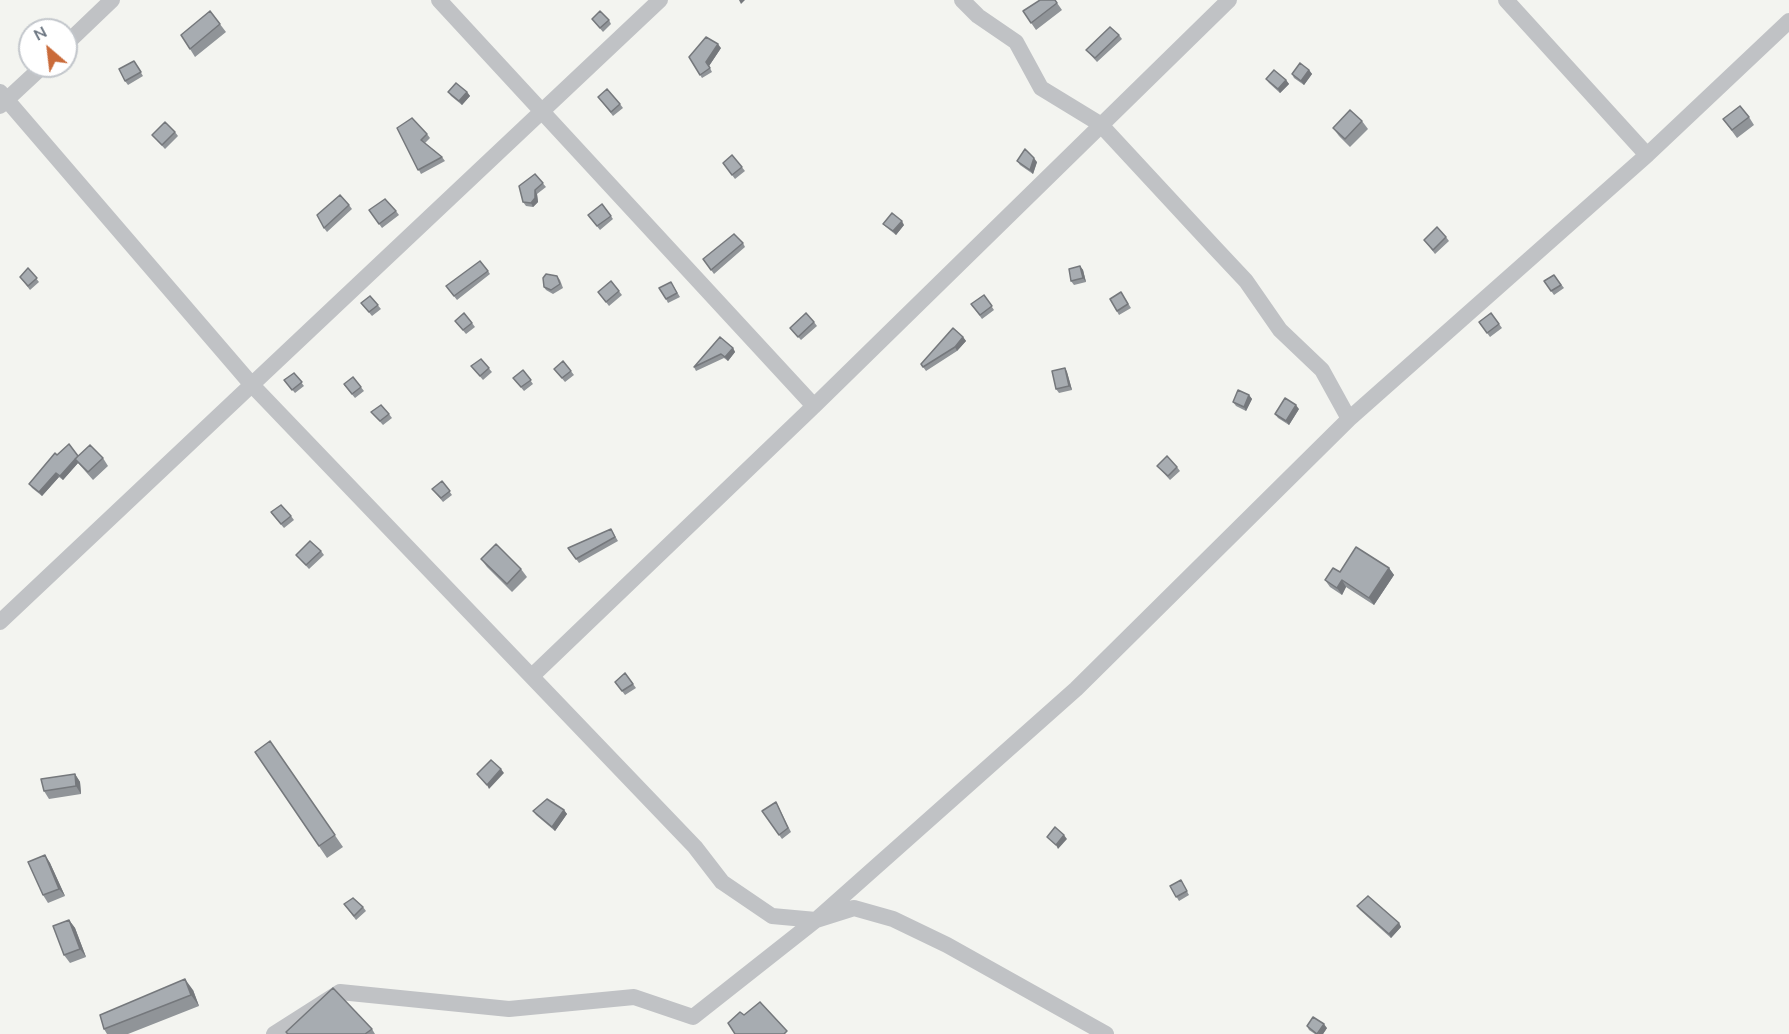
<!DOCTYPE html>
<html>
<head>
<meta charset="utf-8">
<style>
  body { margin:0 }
  #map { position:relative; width:1789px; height:1034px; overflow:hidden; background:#f3f4f0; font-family:"Nunito Sans",sans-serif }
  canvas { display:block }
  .north { position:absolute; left:18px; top:18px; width:60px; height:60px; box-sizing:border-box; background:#fff; border:2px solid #c2c6cb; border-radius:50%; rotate:332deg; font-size:16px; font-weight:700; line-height:24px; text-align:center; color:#67717d }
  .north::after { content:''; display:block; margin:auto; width:21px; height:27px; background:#ca6b3a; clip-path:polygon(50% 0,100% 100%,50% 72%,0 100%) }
</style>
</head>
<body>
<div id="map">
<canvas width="1789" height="1034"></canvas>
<div class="north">N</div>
</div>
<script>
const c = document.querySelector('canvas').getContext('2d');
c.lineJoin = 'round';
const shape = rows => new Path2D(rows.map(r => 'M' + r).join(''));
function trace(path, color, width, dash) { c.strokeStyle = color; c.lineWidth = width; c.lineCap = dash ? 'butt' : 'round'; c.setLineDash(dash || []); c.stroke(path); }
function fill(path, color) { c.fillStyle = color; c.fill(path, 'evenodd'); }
trace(shape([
  [439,0,814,406],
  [962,0,978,16,1016,42,1041,88,1100,124,1215,248,1246,281,1280,330,1322,370,1349,419],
  [1506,0,1647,155],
  [66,44,112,0],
  [0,92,252,385,695,847,722,882,772,916,816,920,854,908,893,919,947,945,1106,1034],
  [0,106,43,66],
  [0,622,660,0],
  [532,676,814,406,1229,0],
  [274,1034,340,992,509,1009,634,997,693,1017,816,920,1076,689,1349,419,1647,155,1789,21]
]), '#c0c2c5', 16);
fill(shape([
  [1055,0,1062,10,1036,30,1023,11],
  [210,11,226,32,195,57,190,49],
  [592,19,609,20,611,24,603,32],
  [1119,35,1122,39,1097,62,1086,50],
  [721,48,709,66,712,72,702,78,689,57],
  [134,61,143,76,128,85,125,81],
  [1309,70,1312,74,1304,85,1294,78,1292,74],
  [1266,79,1286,80,1289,84,1280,93,1269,83],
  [448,92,467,92,470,96,462,105,451,96],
  [598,97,620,104,623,108,613,116],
  [1749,117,1754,125,1737,138,1723,119],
  [1362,121,1368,129,1350,147,1339,136,1333,128],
  [397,128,427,134,430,138,425,143,442,157,445,161,421,174],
  [175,132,178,136,165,149,152,135],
  [732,155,745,171,735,179,723,163],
  [1017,161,1037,162,1033,174,1020,165],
  [535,174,546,187,537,194,538,202,533,207,526,206,523,202],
  [602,204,613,219,600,230,588,215],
  [349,205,352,209,327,232,324,228],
  [369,210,396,211,399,215,382,228],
  [883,224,904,225,896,235,886,227],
  [1446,237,1449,241,1435,254,1424,240],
  [743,243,745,247,714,274,703,259],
  [1080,266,1083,270,1086,282,1074,285,1071,281],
  [28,268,39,282,30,290,20,277],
  [488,271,490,274,457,300,446,286],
  [1554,275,1564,288,1554,295,1544,281],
  [557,276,560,280,563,288,553,294,546,290,544,287],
  [611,281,622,295,609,306,598,292],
  [671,282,680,297,668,303,666,299],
  [1121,292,1131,308,1119,315,1110,299],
  [984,295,994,310,982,319,971,304],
  [370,296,381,309,372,316,361,303],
  [1491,313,1502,328,1490,337,1479,322],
  [455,321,472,323,475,327,466,334],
  [814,322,817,326,801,340,790,328],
  [963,337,966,341,957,351,926,371,921,364],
  [733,348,735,352,728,361,724,358,696,371,694,367],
  [481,359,492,372,483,380,471,366],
  [563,361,574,375,565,382,554,369],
  [1065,368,1067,372,1072,390,1059,393,1056,389],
  [523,370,533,384,524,391,513,378],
  [294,373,304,386,295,393,284,380],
  [353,377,364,391,355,398,344,385],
  [1249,395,1252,399,1246,411,1236,406,1233,402],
  [1299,409,1289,425,1278,418,1275,414],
  [371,412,389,414,392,418,383,425],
  [57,455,103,458,108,466,93,480,78,463,63,480,59,477,42,496,32,488,29,484],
  [1157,466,1177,467,1180,471,1170,480],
  [442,481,452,495,443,502,432,489],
  [271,513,291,516,294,520,284,528],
  [611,529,618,541,579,563,568,548],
  [321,551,324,555,309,569,296,555],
  [481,559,521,569,527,577,512,592,487,567],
  [1389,568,1394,575,1374,605,1346,587,1342,595,1330,587,1325,580,1340,572],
  [625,673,636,688,625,695,615,682],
  [270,741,343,847,327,858,255,752],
  [75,774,80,782,81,794,49,799,44,791],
  [778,806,791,832,782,839,762,811],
  [564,810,567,814,555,831,536,815,533,811],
  [45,855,50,863,65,896,48,903,43,895],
  [1181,880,1189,895,1179,901,1170,886],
  [344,904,363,907,366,911,356,920],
  [1357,906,1399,923,1401,927,1391,938,1360,910],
  [69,920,75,928,86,957,70,963,64,955],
  [193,990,199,1006,128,1034,107,1034,104,1029],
  [1307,1026,1327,1028,1323,1034,1315,1034,1309,1030],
  [372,1029,375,1034,287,1034,286,1032]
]), '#909498');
fill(shape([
  [739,0,745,0,741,4],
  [718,44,721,48,709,66,706,62],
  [1309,70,1312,74,1304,85,1301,81],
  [1286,80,1289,84,1280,93,1278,89],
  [467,92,470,96,462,105,459,101],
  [1034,158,1037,162,1033,174,1030,170],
  [535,190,537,194,538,202,533,207,531,203],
  [902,221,904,225,896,235,893,231],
  [1080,266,1083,270,1086,282,1083,278],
  [963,337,966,341,957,351,955,347],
  [733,348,735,352,728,361,725,357],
  [1065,368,1067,372,1072,390,1069,386],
  [1249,395,1252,399,1246,411,1244,407],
  [1296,405,1299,409,1289,425,1286,421],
  [78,456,75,459,78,463,63,480,60,476],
  [56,473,59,477,42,496,39,492],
  [1389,568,1394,575,1374,605,1369,598],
  [1342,580,1346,587,1342,595,1337,588],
  [501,769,504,773,489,789,487,785],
  [75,774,80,782,81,794,76,786],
  [564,810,567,814,555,831,552,827],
  [1064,835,1067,839,1058,849,1056,845],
  [45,855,50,863,65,896,59,889],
  [69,920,75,928,86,957,80,949],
  [1399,923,1401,927,1391,938,1389,934],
  [185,979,193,990,199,1006,191,995],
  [1324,1024,1327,1028,1323,1034,1318,1034]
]), '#75787c');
const building = shape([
  [1040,0,1055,0,1057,3,1031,23,1023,11,1040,0],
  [210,11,220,24,190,49,181,35,210,11],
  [600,11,609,20,600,28,592,19,600,11],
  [1110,27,1119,35,1095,58,1086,50,1110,27],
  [706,37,718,44,706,62,710,68,700,75,689,57,706,37],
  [134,61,141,72,125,81,119,69,134,61],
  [1300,63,1309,70,1301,81,1292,74,1300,63],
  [1274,70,1286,80,1278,89,1266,79,1274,70],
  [456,83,467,92,459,101,448,92,456,83],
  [607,89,620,104,611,112,598,97,607,89],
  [1740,106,1749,117,1732,130,1723,119,1740,106],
  [1350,110,1362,121,1345,139,1333,128,1350,110],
  [412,118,427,134,421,140,442,157,418,170,397,128,412,118],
  [165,122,175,132,162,145,152,135,165,122],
  [1025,149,1034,158,1030,170,1017,161,1025,149],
  [732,155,742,167,732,175,723,163,732,155],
  [535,174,543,183,535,190,535,198,531,203,523,202,519,186,535,174],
  [340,195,349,205,324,228,317,215,340,195],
  [385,199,396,211,379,224,369,210,385,199],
  [602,204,611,216,597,226,588,215,602,204],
  [892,213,902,221,893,231,883,224,892,213],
  [1437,227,1446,237,1433,250,1424,240,1437,227],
  [734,234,743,243,711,270,703,259,734,234],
  [480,261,488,271,454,296,446,286,480,261],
  [1080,266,1083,278,1071,281,1069,269,1080,266],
  [28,268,37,278,28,286,20,277,28,268],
  [546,274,557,276,560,284,551,290,544,287,543,278,546,274],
  [1554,275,1561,285,1551,291,1544,281,1554,275],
  [611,281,619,291,606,302,598,292,611,281],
  [671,282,677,293,666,299,659,288,671,282],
  [1121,292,1128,304,1117,311,1110,299,1121,292],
  [984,295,992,306,980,315,971,304,984,295],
  [370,296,378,305,369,312,361,303,370,296],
  [464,313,472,323,463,330,455,321,464,313],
  [806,313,814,322,798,337,790,328,806,313],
  [1491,313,1499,324,1487,333,1479,322,1491,313],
  [953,328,963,337,955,347,923,367,921,364,953,328],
  [720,337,733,348,725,357,721,354,694,367,720,337],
  [481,359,489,368,480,376,471,366,481,359],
  [563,361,571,371,562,378,554,369,563,361],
  [1065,368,1069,386,1056,389,1052,371,1065,368],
  [523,370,531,380,521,387,513,378,523,370],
  [294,373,302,382,292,390,284,380,294,373],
  [353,377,361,387,352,394,344,384,353,377],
  [1238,390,1249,395,1244,407,1233,402,1238,390],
  [1285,398,1296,405,1286,421,1275,414,1285,398],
  [381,405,389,414,380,421,371,412,381,405],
  [69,444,78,456,60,476,56,473,39,492,29,484,55,453,57,455,69,444],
  [90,445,103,458,88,472,75,459,90,445],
  [1167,456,1177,467,1168,476,1157,466,1167,456],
  [442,481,450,491,441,498,432,489,442,481],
  [281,505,291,516,281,524,271,512,281,505],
  [611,529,615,537,576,559,568,548,611,529],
  [310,541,321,551,306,565,296,555,310,541],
  [496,544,521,569,507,584,481,559,496,544],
  [1356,547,1389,568,1369,598,1342,580,1337,588,1325,580,1333,568,1340,572,1356,547],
  [625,673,633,684,622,691,615,682,625,673],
  [270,741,335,835,319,846,255,752,270,741],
  [491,760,501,769,487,785,477,774,491,760],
  [75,774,76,786,44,791,41,779,75,774],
  [547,799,564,810,552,827,533,811,547,799],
  [776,802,788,828,779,835,762,811,776,802],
  [1055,827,1064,835,1056,845,1047,837,1055,827],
  [45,855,59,889,43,895,28,862,45,855],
  [1181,880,1187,891,1176,897,1170,886,1181,880],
  [1368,896,1399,923,1389,934,1357,906,1368,896],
  [353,898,363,907,354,916,344,904,353,898],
  [69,920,80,949,64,955,53,926,69,920],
  [185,979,191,995,104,1029,100,1015,185,979],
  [333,988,372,1029,365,1034,288,1034,286,1032,333,988],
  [760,1002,787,1031,784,1034,735,1034,728,1023,740,1012,744,1015,760,1002],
  [1313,1017,1324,1024,1317,1034,1307,1026,1313,1017]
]);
fill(building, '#a7acb1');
trace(building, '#75787c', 1.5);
</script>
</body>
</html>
